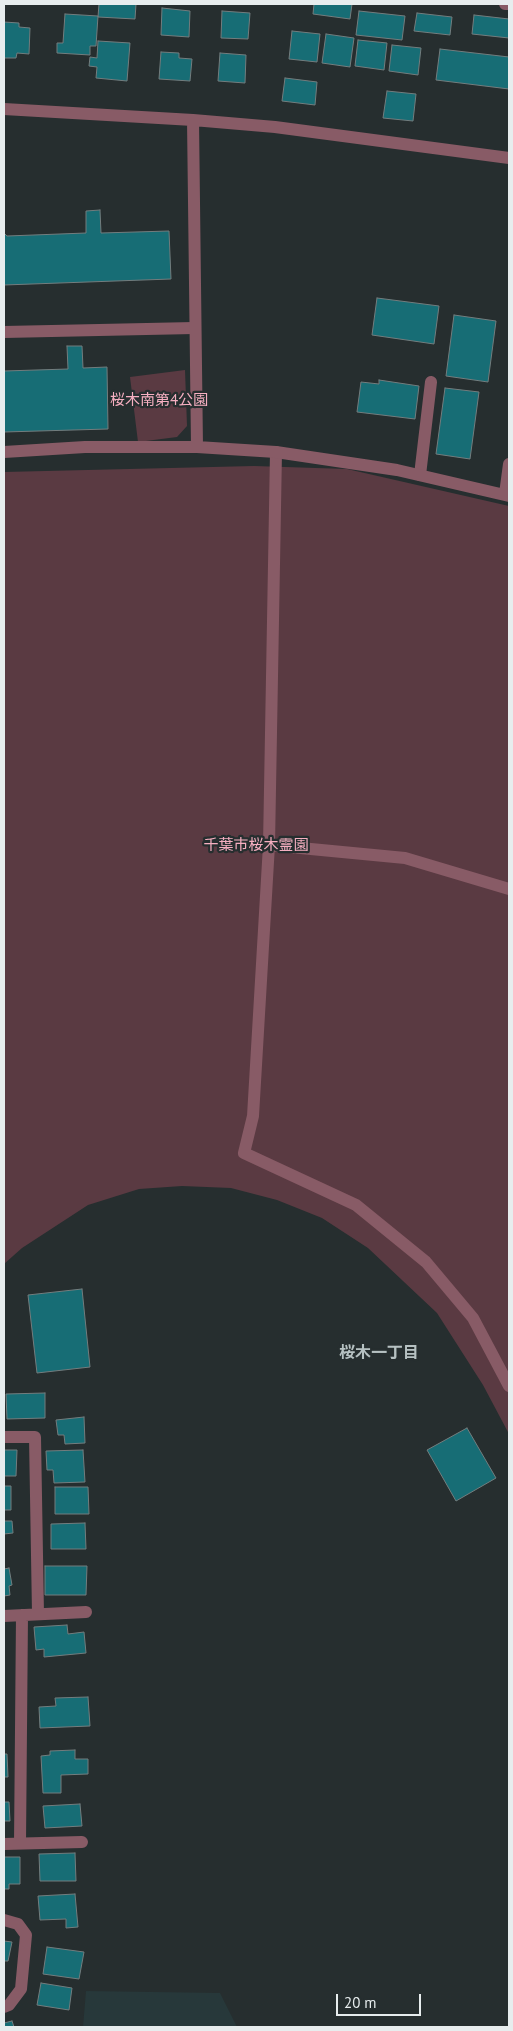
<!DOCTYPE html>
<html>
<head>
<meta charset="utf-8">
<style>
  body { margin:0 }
  #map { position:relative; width:513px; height:2031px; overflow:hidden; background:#262e2f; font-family:"PT Sans",sans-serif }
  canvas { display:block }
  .frame { position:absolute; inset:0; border:5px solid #e7edee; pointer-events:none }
  .scale { position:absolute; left:336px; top:1994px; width:85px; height:22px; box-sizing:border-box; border:2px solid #e7edee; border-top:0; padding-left:6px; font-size:15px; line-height:18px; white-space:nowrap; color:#e7edee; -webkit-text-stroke:4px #262e2f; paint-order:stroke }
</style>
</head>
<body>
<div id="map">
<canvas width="513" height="2031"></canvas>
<div class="frame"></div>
<div class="scale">20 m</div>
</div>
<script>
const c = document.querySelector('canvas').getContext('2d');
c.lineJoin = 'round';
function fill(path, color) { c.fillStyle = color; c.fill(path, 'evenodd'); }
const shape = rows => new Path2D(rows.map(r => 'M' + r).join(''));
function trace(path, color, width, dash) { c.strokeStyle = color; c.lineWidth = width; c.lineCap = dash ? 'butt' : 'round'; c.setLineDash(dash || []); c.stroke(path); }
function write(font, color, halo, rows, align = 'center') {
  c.font = font + ' "PT Sans","Noto Sans JP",sans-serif'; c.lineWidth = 4.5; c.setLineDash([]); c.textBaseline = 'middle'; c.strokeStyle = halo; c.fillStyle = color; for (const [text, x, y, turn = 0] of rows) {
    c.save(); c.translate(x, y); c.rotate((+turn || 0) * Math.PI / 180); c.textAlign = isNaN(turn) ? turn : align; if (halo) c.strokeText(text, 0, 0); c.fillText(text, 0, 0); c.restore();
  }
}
fill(shape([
  [86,1991,220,1993,237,2027,83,2027]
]), '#27383a');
fill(shape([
  [185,370,187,426,177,437,138,442,130,377],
  [254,466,347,469,509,506,509,1434,483,1385,437,1313,368,1248,322,1218,277,1200,231,1188,182,1186,139,1189,88,1205,22,1248,4,1264,4,472]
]), '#5a3a42');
const building = shape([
  [99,4,136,4,135,19,98,17,99,4],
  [314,4,352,4,350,19,313,14,314,4],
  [162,8,190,11,189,37,161,35,162,8],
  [222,11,250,13,248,39,221,38,222,11],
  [359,11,405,16,402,40,356,35,359,11],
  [417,13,452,17,450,35,414,31,417,13],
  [65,14,98,16,96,46,90,46,90,55,57,53,57,43,63,43,65,14],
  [474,15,509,19,509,38,472,34,474,15],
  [4,22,19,23,19,27,30,28,29,54,17,53,16,58,4,58,4,22],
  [292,31,320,34,317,62,289,59,292,31],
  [326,34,354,38,350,67,322,63,326,34],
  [358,40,387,43,384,70,355,66,358,40],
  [98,41,130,43,127,81,96,78,97,67,89,66,90,57,97,58,98,41],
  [392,45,421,48,418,75,389,71,392,45],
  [440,49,509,57,509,89,436,80,440,49],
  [161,52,179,53,179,58,192,59,190,81,159,79,161,52],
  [220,53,246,55,245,83,218,81,220,53],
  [285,78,317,82,315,105,282,101,285,78],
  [387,91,416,94,413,121,383,118,387,91],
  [100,210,101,233,169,231,171,279,4,285,4,233,7,236,86,233,86,211,100,210],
  [377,298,439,306,434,344,372,335,377,298],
  [454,315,496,321,488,382,446,376,454,315],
  [67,346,82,346,83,368,107,367,108,429,4,432,4,371,68,369,67,346],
  [379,380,419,386,415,419,357,412,361,382,379,384,379,380],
  [445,388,479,392,470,459,436,454,445,388],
  [82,1289,90,1367,37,1373,28,1295,82,1289],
  [45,1393,45,1418,7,1419,6,1394,45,1393],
  [84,1417,85,1443,65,1444,64,1435,58,1435,56,1420,84,1417],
  [467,1428,496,1478,456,1501,427,1450,467,1428],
  [4,1450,17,1450,16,1476,4,1476,4,1450],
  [83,1450,85,1482,54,1483,53,1470,47,1470,46,1451,83,1450],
  [4,1486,11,1486,11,1510,4,1510,4,1486],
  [55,1487,88,1487,89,1514,55,1514,55,1487],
  [4,1521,12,1521,13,1533,4,1534,4,1521],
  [85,1523,86,1549,51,1549,51,1524,85,1523],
  [45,1566,87,1566,86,1595,45,1595,45,1566],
  [9,1568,12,1585,9,1586,10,1595,4,1596,4,1569,9,1568],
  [67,1625,68,1634,84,1632,86,1653,44,1657,44,1649,36,1650,34,1627,67,1625],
  [88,1697,90,1726,40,1728,39,1707,56,1706,55,1698,88,1697],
  [75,1750,75,1759,88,1759,88,1774,61,1775,61,1793,43,1793,41,1756,50,1755,50,1751,75,1750],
  [4,1754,7,1754,8,1777,4,1777,4,1754],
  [4,1802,9,1802,10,1821,4,1821,4,1802],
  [80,1804,82,1826,45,1828,43,1806,80,1804],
  [75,1853,76,1881,40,1881,39,1854,75,1853],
  [4,1857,20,1857,20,1884,9,1884,9,1889,4,1889,4,1857],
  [75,1894,78,1927,66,1928,66,1919,40,1920,38,1896,75,1894],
  [4,1941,12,1942,8,1961,4,1961,4,1941],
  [47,1947,84,1952,79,1979,43,1974,47,1947],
  [41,1983,72,1988,69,2010,37,2005,41,1983],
  [12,2021,14,2027,4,2027,4,2023,12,2021]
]);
fill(building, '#176d75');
trace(building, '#737d7e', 1);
trace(shape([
  [505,4,509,4],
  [4,332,194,328],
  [276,452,269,845,253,1116,244,1153,356,1205,426,1262,473,1318,509,1386],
  [420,475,431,382],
  [269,845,405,858,509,889]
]), '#885b66', 12);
trace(shape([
  [4,109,193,120,275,127,509,158],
  [193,120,197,447],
  [4,452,85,447,197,447,276,452,397,470,509,496],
  [505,494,509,464],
  [4,1437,35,1437,38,1614],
  [4,1616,86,1612],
  [20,1843,22,1615],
  [4,1844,82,1842],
  [4,1920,18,1924,26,1935,21,1989,9,2005,4,2007]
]), '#885b66', 12);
write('15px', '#f6afc1', '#262e2f', [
  ["桜木南第4公園",159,401],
  ["千葉市桜木霊園",256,846]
]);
write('bold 16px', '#b6c1c2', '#262e2f', [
  ["桜木一丁目",379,1353]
]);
</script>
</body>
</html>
